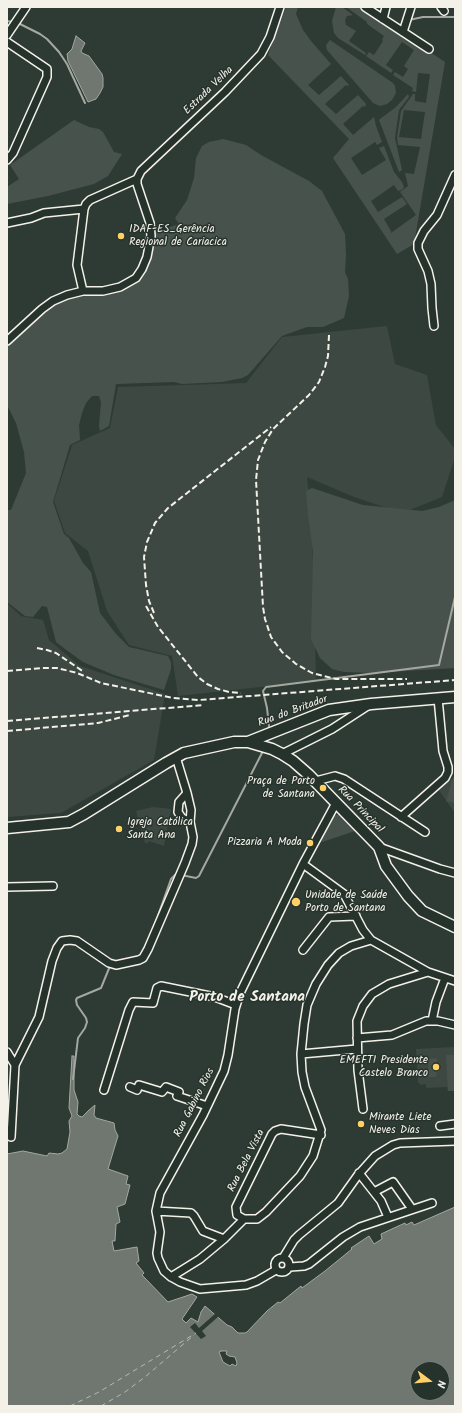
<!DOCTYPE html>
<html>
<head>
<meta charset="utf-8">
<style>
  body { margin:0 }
  #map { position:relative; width:462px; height:1413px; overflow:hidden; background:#2e3b34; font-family:Kalam,sans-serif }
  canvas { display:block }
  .frame { position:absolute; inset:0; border:8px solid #f4f1e8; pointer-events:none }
  .north { position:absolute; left:410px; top:1361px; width:40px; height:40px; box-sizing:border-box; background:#26332d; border:1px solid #787f78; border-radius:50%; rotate:106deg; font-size:11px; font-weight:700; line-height:16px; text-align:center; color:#f4f1e8 }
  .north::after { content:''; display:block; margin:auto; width:14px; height:18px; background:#ffd166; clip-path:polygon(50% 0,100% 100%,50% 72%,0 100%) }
</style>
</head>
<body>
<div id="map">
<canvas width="462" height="1413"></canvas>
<div class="frame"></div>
<div class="north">N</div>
</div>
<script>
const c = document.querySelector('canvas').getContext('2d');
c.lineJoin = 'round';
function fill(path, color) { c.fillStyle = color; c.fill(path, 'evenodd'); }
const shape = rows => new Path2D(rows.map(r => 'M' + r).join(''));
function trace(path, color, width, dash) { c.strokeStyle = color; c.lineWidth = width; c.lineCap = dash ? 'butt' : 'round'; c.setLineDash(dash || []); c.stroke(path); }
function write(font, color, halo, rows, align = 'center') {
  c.font = font + ' Kalam,sans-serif'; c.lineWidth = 3; c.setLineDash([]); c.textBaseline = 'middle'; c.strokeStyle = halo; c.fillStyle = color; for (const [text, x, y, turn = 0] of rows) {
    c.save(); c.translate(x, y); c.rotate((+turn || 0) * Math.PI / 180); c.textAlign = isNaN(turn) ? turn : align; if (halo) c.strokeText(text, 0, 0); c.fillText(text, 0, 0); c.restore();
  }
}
fill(shape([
  [387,326,395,364,427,375,436,425,455,449,455,457,442,497,402,513,354,497,307,477,312,525,316,681,178,696,172,656,129,645,107,611,88,551,65,533,54,501,72,445,110,428,118,387,246,383,282,337],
  [7,603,21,616,43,620,49,640,80,666,165,694,154,760,61,813,7,817],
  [455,776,455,813,438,789],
  [153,807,171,809,164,846,149,841,148,843,145,843,136,811],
  [455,1047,455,1091,448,1091,447,1087,426,1088,426,1084,420,1085,420,1083,418,1083,416,1049]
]), '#3c4841');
fill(shape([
  [286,7,298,7,296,14,303,30,311,41,331,64,308,85,319,95,341,76,349,85,348,86,346,85,325,104,336,114,358,95,366,104,365,107,363,106,343,124,353,135,374,117,376,126,382,142,377,145,375,142,351,158,362,175,386,160,379,148,384,146,394,172,402,182,404,187,402,190,398,191,394,185,371,201,378,212,402,197,407,204,384,219,391,231,391,233,416,215,400,192,408,186,405,173,414,174,420,147,398,145,397,137,401,111,413,94,415,94,415,101,426,103,430,74,418,73,416,92,412,91,413,88,393,75,395,72,403,77,408,69,404,66,414,50,402,42,386,65,393,70,391,73,366,56,369,52,374,55,383,41,382,40,384,36,367,24,367,22,346,7,362,7,445,62,414,244,397,254,333,158,349,139,268,55],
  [404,110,425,112,421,139,399,137],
  [336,7,342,7,353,15,347,16,345,20,346,25,356,31,349,41,366,53,365,55,338,38,334,33,332,21],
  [330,40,393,83,395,86,396,93,392,100,387,104,380,106,373,103,327,50,326,45],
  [408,94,409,97,399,110,395,138,402,170,399,172,379,120,380,119,396,107],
  [74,120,89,127,99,129,103,132,114,152,122,154,108,176,94,184,48,196,7,204,7,187,19,179,10,165],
  [223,139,246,145,261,155,309,181,322,191,345,234,346,254,345,272,348,279,349,296,344,318,323,327,307,327,282,336,248,375,242,378,222,382,182,384,174,382,116,384,109,426,100,431,99,426,101,402,99,396,92,396,86,403,82,413,79,425,80,440,70,445,53,502,64,534,69,538,83,563,91,572,100,613,116,634,129,647,168,656,171,662,171,669,164,690,114,675,83,662,65,649,56,642,47,607,42,606,33,617,25,616,7,602,7,510,11,510,26,473,24,452,16,423,7,405,7,345,19,332,42,311,69,296,124,288,133,284,142,274,156,232,179,224,175,218,187,200,194,178,196,158,202,146,209,142],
  [312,488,363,505,422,511,439,507,455,500,455,668,372,673,344,672,332,669,320,658,311,639,313,552,308,515,306,491],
  [453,777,455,778,455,803,446,801],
  [339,814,341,814,355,831,322,842,321,839,334,816],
  [446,1055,455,1055,455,1091,448,1091],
  [437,1058,437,1063,439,1063,439,1072,437,1072,436,1077,429,1077,428,1059]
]), '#48524c');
const water = shape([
  [76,36,85,43,81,51,82,53,89,56,102,74,103,78,103,87,100,93,96,99,88,102,68,61,67,54,72,49,76,36],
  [72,1056,74,1056,74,1090,78,1102,77,1114,79,1116,82,1117,89,1110,95,1105,94,1115,96,1118,114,1123,115,1130,118,1136,108,1169,128,1176,126,1184,130,1185,125,1204,117,1207,120,1222,116,1224,115,1241,112,1241,114,1251,137,1247,139,1261,136,1263,144,1273,142,1275,168,1302,192,1294,197,1297,182,1319,186,1323,191,1318,198,1322,201,1312,205,1306,227,1325,232,1327,238,1333,245,1333,247,1332,267,1311,278,1302,280,1303,301,1286,302,1288,325,1271,352,1249,351,1248,369,1236,374,1244,382,1239,381,1234,405,1223,406,1225,412,1222,414,1225,455,1207,455,1406,7,1406,7,1154,23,1151,47,1156,49,1153,58,1154,62,1153,67,1149,70,1132,69,1121,72,1116,69,1108,72,1056],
  [221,1351,227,1351,226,1354,229,1356,235,1357,237,1363,236,1366,232,1364,230,1366,223,1362,219,1352,221,1351],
  [418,1369,442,1369,442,1393,418,1393,418,1369]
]);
fill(water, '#6f7770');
trace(water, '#a4a8a0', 1);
fill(shape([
  [216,1313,219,1316,202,1331,206,1336,201,1339,190,1327,195,1323,199,1328]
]), '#2e3b34');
trace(shape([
  [409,20,423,17,455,17],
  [7,21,13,22],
  [18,23,40,34,47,39,59,52,67,64,85,103],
  [268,731,269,726,267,708,263,691,266,687,439,665,455,597],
  [155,924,171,879,176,874,196,878,199,876,263,751],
  [73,1079,78,1038,85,1028,87,1022,86,1018,77,1005,76,1000,77,998,101,988,110,966]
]), '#a4a8a0', 2);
trace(shape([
  [70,1406,99,1392,196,1333],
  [101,1406,125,1392,145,1377,194,1335]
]), '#b8bab2', 1, [5, 4]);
const street = shape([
  [365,7,429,49],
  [441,7,444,11],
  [383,19,386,7],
  [403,32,411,7],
  [7,35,26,7],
  [7,42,47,69,47,77,13,153,7,160],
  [7,223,31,218,44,213,84,209,86,204,90,200,137,179],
  [83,291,77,265,84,209],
  [434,326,432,308,431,284,428,271,418,249,418,243,424,231,437,215,455,175],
  [7,341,42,309,53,301,67,295,83,291,103,291,120,287,136,278,142,269,147,257,151,236,150,223,137,184,137,179,141,171,225,92,261,54,270,37,280,7],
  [282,754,332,729,369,705],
  [316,781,335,776,344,779,425,832],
  [187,793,179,802,178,812,182,818,190,822],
  [401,817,445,778,448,772,448,767,443,751,438,698],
  [379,847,440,869,455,873],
  [303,864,344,894,363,930,371,940,428,972,455,981],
  [7,887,53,886],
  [303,950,329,917,356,916],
  [432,1021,436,1002,445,978],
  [357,1038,392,1035,426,1021,438,1021,455,1025],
  [7,1052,15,1065],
  [301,1054,357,1049],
  [130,1087,137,1090,139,1085,162,1092,166,1087,179,1092,177,1096,207,1106],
  [104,1090,129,1010,133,1002,153,1003,157,988,161,986,215,997,236,1005],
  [363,1109,358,1070,357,1021,363,1006,372,994,389,984,428,972],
  [440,1126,455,1124],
  [11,1137,15,1065,39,1017,52,961,57,948,62,941,70,940,77,941,109,963,116,965,139,960,143,958,148,949,185,863,192,844,193,837,190,822,191,810,187,793,176,757],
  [359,1173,381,1201,388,1217],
  [374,1192,393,1182,412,1209],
  [156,1211,191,1213,194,1216,203,1231,224,1239],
  [244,1219,257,1219,266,1212,300,1176,313,1156,321,1130,305,1087,302,1072,301,1054,304,1024,307,1005,316,984,328,965,339,953,351,946,371,940],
  [244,1219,237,1215,236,1207,272,1134,275,1131,281,1129,321,1135],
  '275 1265a7 7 0 1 1 14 0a7 7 0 1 1-14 0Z',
  [283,1258,294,1240,299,1235,338,1203,358,1175,375,1156,393,1145,400,1143,455,1141],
  [290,1267,304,1266,309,1264,343,1237,360,1227,432,1203],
  [276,1270,257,1281,246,1285,200,1289,180,1282,171,1277,164,1271,158,1258,157,1253,160,1232,156,1211,160,1193,203,1115,224,1071,228,1055,235,1009,240,993,303,864,336,803],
  [171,1277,200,1259,224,1239,244,1219]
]);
const secondary = shape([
  [248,742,329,710,371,704,455,697],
  [7,828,69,822,84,814,166,763,184,753,234,742,248,742,272,749,282,754,293,761,309,775,379,847,386,866,408,896,422,911,455,927]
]);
trace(street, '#f4f1e8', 10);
trace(secondary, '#f4f1e8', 13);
trace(street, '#26332d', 7);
trace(secondary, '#26332d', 10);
trace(shape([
  [329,335,328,356,325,367,319,382,309,395,273,429,265,442,258,460,256,480,263,607,265,619,271,637,282,652,296,664,312,673,336,679,407,679],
  [146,606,158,627,198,677,207,684,218,689,229,692,241,693],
  [154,613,149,601,146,585,144,557,147,542,155,523,168,508,271,427],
  [37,648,47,650,56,653,84,672],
  [7,671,44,668,57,668,77,673,101,683,173,698,199,700,455,680],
  [7,721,204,705],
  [7,731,98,723,130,715]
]), '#f4f1e8', 2, [6, 3]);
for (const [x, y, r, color] of [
  [121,236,4,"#ffd166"],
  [323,788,4,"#ffd166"],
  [119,829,4,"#ffd166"],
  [310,843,4,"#ffd166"],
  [296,902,5,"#ffd166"],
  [436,1067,4,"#ffd166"],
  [361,1124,4,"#ffd166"]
]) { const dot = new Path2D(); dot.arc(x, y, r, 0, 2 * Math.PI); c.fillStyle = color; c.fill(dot); trace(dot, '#26332d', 1.5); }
write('11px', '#f4f1e8', '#26332d', [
  ["Estrada Velha",209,91,-44],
  ["Rua do Britador",293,712,-20],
  ["Rua Principal",360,810,46],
  ["Rua Gabino Rios",195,1103,-63],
  ["Rua Bela Vista",247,1161,-63]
]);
write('11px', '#f4f1e8', '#26332d', [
  ["IDAF-ES_Gerência",129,230],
  ["Regional de Cariacica",129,243],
  ["Praça de Porto",315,782,"right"],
  ["de Santana",315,795,"right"],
  ["Igreja Católica",127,823],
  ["Santa Ana",127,836],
  ["Pizzaria A Moda",302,843,"right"],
  ["Unidade de Saúde",305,896],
  ["Porto de Santana",305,909],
  ["EMEFTI Presidente",428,1061,"right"],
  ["Castelo Branco",428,1074,"right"],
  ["Mirante Liete",369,1118],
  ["Neves Dias",369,1131]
], 'left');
write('bold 15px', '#f4f1e8', '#26332d', [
  ["Porto de Santana",247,998]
]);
</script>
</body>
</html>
